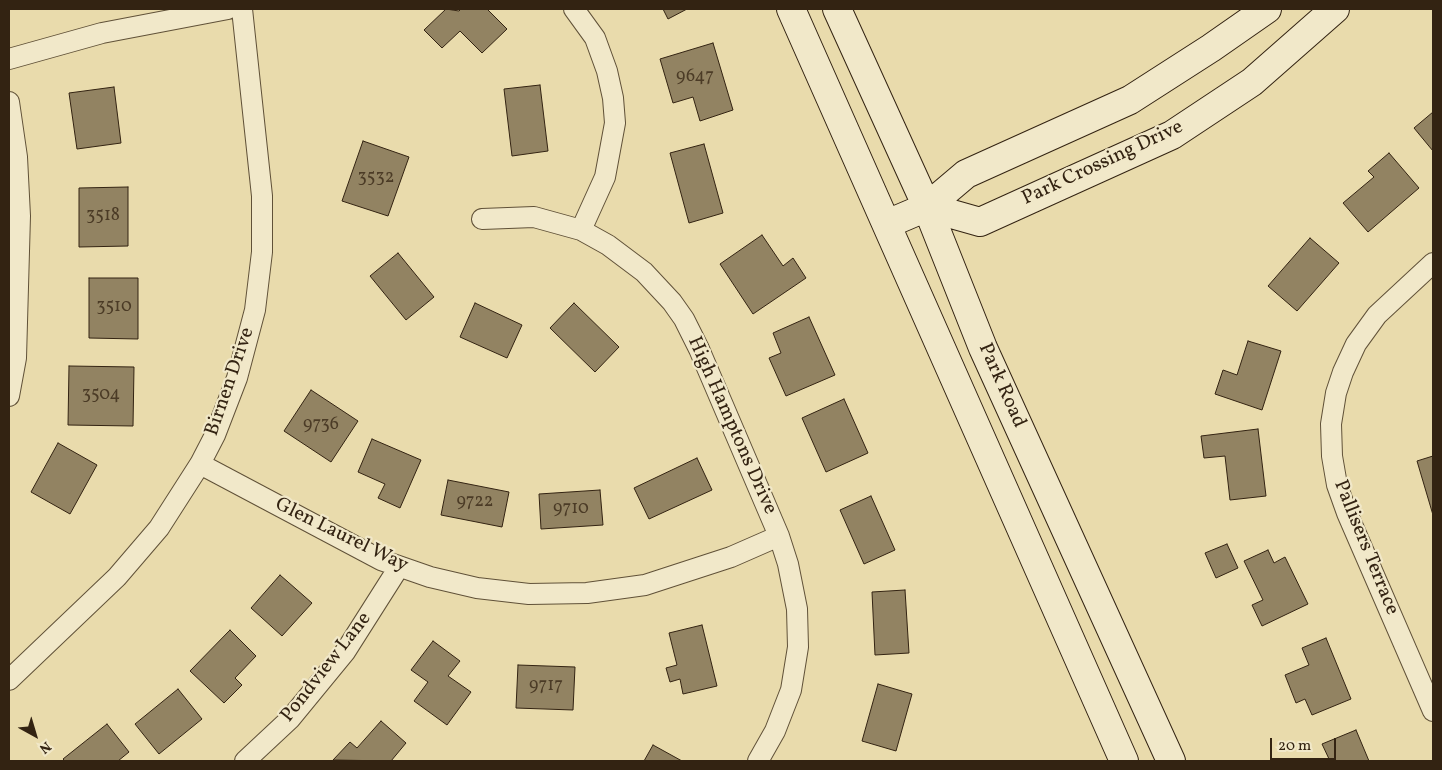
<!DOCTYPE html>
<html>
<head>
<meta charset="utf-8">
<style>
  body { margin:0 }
  #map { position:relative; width:1442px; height:770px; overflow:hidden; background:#e9dbac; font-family:Vollkorn,serif }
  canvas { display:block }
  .frame { position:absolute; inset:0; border:10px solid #332312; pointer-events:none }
  .north { position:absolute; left:10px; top:710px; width:50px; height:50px; -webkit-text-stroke:4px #f1e8c9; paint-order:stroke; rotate:141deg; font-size:14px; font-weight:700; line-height:20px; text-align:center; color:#332312 }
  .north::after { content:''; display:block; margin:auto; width:18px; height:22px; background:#332312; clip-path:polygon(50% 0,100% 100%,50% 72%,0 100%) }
  .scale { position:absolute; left:1270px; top:738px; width:66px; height:22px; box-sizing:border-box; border:2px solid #332312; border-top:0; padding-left:6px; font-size:15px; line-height:18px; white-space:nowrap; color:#332312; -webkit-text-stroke:4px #f1e8c9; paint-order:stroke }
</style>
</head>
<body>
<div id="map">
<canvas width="1442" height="770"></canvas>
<div class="frame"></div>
<div class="north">N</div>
<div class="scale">20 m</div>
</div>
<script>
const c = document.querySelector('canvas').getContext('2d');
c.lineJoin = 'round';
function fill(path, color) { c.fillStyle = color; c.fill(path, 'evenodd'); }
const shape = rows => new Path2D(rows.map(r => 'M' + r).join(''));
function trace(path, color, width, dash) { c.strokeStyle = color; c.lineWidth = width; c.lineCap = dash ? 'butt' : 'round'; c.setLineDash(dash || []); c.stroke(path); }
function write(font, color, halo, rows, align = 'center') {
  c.font = font + ' Vollkorn,serif'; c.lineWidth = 4.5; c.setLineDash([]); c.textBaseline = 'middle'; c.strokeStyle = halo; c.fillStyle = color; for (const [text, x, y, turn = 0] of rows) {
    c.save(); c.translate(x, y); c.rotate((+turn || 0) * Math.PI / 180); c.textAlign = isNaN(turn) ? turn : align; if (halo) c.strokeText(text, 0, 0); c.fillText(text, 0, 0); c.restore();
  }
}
const building = shape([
  [446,9,459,11,461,9,487,9,507,29,482,53,460,31,442,48,424,30,446,9],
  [663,9,687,9,668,19,663,9],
  [713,43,733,110,700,121,693,97,673,103,660,59,713,43],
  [540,85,548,151,512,156,504,89,540,85],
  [114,87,121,143,77,149,69,93,114,87],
  [1433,112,1433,151,1414,128,1433,112],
  [363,141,409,157,388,216,342,201,363,141],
  [704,144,723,213,689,223,670,153,704,144],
  [1389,153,1419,188,1368,232,1343,203,1374,177,1368,171,1389,153],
  [128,187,128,246,79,247,79,188,128,187],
  [762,235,783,266,793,258,806,278,753,314,720,264,762,235],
  [1310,238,1339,263,1297,311,1268,286,1310,238],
  [398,253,434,297,406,320,370,276,398,253],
  [89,278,138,278,138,339,89,338,89,278],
  [475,303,522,325,507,358,460,337,475,303],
  [574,303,619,347,595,372,550,328,574,303],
  [809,317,835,375,786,396,769,358,781,353,773,333,809,317],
  [1248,341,1281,351,1262,410,1215,394,1223,370,1237,375,1248,341],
  [69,366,134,367,133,426,68,425,69,366],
  [311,390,358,421,331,462,284,431,311,390],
  [844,399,868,453,826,472,802,418,844,399],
  [1258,429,1266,496,1230,500,1225,456,1204,458,1201,436,1258,429],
  [372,439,421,460,400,508,378,498,385,484,358,472,372,439],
  [58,443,97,465,70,514,31,492,58,443],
  [1433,456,1433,515,1417,461,1433,456],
  [697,458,712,490,649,519,634,488,697,458],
  [448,480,509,492,502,527,441,515,448,480],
  [600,490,603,525,541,529,539,494,600,490],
  [871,496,895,550,864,564,840,510,871,496],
  [1227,544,1238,568,1216,578,1205,553,1227,544],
  [1268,550,1274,563,1285,557,1308,604,1262,626,1252,605,1263,600,1244,561,1268,550],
  [280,575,312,603,282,636,251,608,280,575],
  [905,590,909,653,875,655,872,592,905,590],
  [702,625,717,686,683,694,680,679,670,682,666,668,677,665,669,633,702,625],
  [230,630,256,656,235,678,242,685,224,703,190,671,230,630],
  [1326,638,1351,699,1312,715,1305,699,1296,703,1285,675,1309,665,1302,648,1326,638],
  [433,641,460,661,448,676,471,692,447,725,414,701,428,682,411,670,433,641],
  [518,665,575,667,573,710,516,708,518,665],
  [878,684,912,694,896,751,862,741,878,684],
  [178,689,202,719,159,754,135,724,178,689],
  [381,721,406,743,391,761,333,760,350,742,357,748,381,721],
  [107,724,129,752,118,761,65,761,63,759,107,724],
  [1356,730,1369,761,1330,761,1322,744,1356,730],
  [653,745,682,761,644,761,653,745]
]);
fill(building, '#928362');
trace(building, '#332312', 1);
const street = shape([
  [574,9,595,38,607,71,613,98,615,123,605,177,581,230],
  [9,59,102,33,228,9],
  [9,102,17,157,20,216,16,358,9,396],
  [482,219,534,217,581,230,608,245,644,272,672,302,684,319,699,349,779,536,788,564,797,609,798,647,791,690,775,731,758,761],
  [1433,263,1377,315,1356,344,1343,372,1336,393,1331,424,1332,456,1337,485,1347,513,1433,711],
  [200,464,381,560,430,577,477,588,529,594,587,593,645,585,731,557,779,536],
  [9,680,117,577,159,528,200,464,215,435,237,378,255,310,262,252,262,196,242,9],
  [245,761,290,719,345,652,399,567]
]);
const secondary = shape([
  [791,9,1124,761],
  [837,9,927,207,983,348,1171,761],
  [927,207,980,222,1172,135,1252,82,1335,9],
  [887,224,927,207,966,174,1130,100,1211,48,1267,9]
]);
trace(street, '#605138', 22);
trace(secondary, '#332312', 30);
trace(street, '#f1e8c9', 20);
trace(secondary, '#f1e8c9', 28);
write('18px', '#4b3b26', null, [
  ["9647",695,78],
  ["3532",376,179],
  ["3518",103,217],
  ["3510",114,308],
  ["3504",101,396],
  ["9736",321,426],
  ["9722",475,503],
  ["9710",571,510],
  ["9717",546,687]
]);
write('20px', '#332312', '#f1e8c9', [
  ["Park Crossing Drive",1103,164,-25],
  ["Birnen Drive",231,382,-71],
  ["Park Road",1001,386,66],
  ["High Hamptons Drive",731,426,66],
  ["Glen Laurel Way",341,536,26],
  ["Pallisers Terrace",1365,548,68],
  ["Pondview Lane",327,668,-52]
]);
</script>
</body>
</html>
